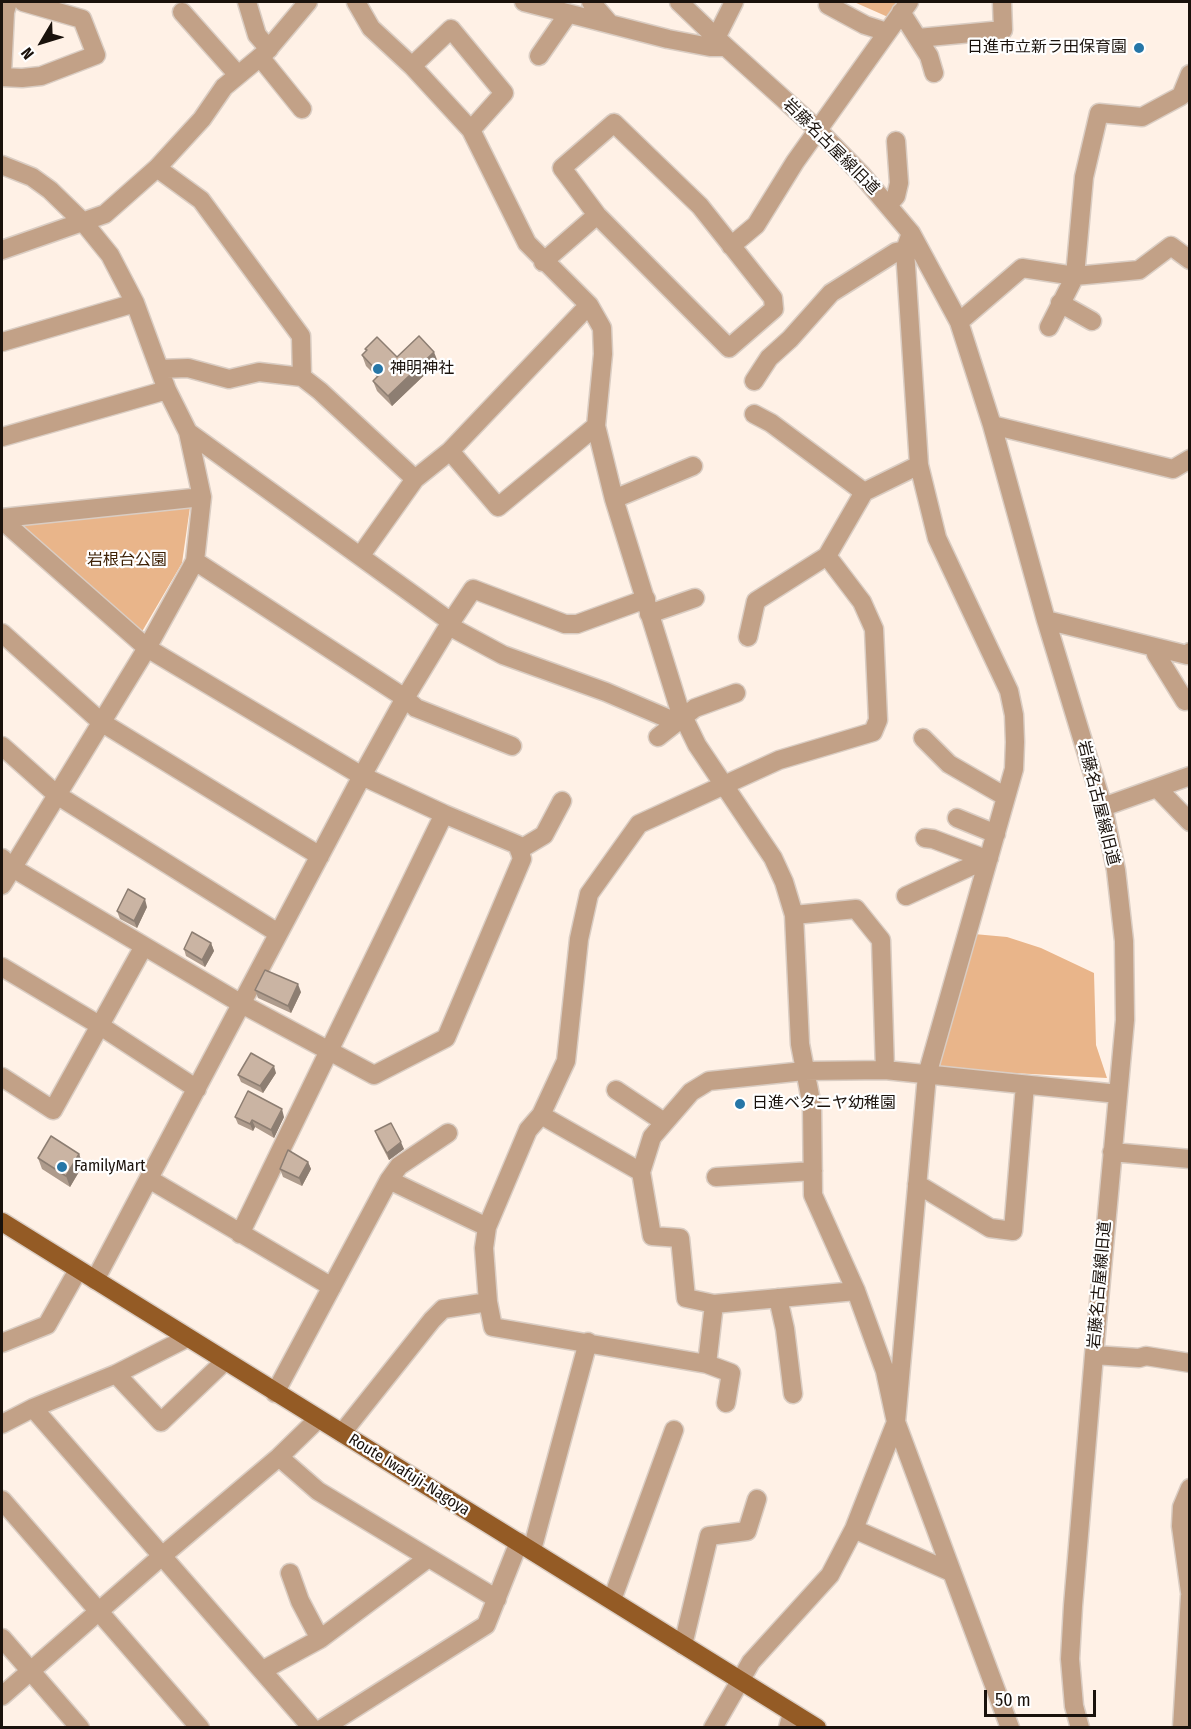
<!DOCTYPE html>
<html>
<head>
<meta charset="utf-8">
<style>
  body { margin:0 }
  #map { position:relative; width:1191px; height:1729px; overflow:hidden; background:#fff1e6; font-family:"Fira Sans Condensed",sans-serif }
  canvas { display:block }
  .frame { position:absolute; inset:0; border:3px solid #1a120c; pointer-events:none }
  .north { position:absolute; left:12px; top:12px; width:60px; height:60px; -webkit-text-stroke:4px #fff; paint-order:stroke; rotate:232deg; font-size:16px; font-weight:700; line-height:24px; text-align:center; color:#1a120c }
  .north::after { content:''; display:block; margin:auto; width:21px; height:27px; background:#1a120c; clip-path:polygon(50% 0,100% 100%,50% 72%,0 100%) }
  .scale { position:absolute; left:984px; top:1690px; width:112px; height:27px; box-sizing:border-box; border:3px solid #1a120c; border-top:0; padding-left:8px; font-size:18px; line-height:21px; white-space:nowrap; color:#1a120c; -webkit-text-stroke:4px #fff; paint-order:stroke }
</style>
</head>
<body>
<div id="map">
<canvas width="1191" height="1729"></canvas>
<div class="frame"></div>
<div class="north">N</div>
<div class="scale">50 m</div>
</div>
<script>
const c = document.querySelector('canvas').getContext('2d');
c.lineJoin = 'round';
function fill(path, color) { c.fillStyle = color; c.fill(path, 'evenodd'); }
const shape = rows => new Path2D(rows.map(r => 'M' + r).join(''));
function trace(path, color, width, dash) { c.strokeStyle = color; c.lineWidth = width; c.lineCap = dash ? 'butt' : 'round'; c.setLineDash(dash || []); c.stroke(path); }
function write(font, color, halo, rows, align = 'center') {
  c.font = font + ' "Fira Sans Condensed","Noto Sans JP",sans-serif'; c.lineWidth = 4.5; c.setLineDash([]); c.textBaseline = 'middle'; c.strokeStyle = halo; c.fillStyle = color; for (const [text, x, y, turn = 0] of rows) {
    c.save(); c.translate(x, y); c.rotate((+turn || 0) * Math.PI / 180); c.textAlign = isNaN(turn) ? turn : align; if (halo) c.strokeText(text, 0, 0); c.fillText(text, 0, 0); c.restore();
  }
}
fill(shape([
  [854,2,898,2,888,17],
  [190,507,182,563,140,635,13,526],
  [974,934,1007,937,1041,948,1094,973,1096,1045,1107,1078,975,1071,940,1066,956,990]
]), '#e9b58a');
const minor = shape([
  [247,2,257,35,269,49],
  [356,2,371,28,412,66,471,130,527,243,589,305,602,328,603,354,596,426,614,499,679,708,697,745,773,858,784,882,794,915,800,1044,812,1106,813,1195,856,1291,885,1371,896,1422,1010,1728],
  [524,2,668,39,710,47,726,47],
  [591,2,610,24],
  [679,2,726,47,818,130,861,174,911,233,959,322,992,425,1046,620,1103,807,1116,870,1124,941,1125,1020,1094,1355,1073,1606,1070,1659,1074,1706,1080,1728],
  [828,5,865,25,887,32],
  [182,12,238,75],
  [901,12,929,56,934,73],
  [716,38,734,2],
  [918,38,1003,30,1002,2],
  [539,56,568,14],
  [260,57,302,109],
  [412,66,451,29,504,93,471,130],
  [2,74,5,12,8,2],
  [2,77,22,78,41,76,96,55,82,19,23,2],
  [614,123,700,206,773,298,774,309,729,348,597,215,562,168,614,123],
  [2,165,32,177,50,190,84,223,110,255,135,303,167,390,188,432,202,497,195,561,147,648,2,885],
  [157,168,201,200,301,336,302,377],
  [888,205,896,196,899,183,896,141],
  [731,246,756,225,795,162,909,2],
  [2,250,105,214,157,168,202,119,224,87,265,53,308,2],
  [543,262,597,215],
  [1060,303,1092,321],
  [959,322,1022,268,1075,276,1139,270,1171,246,1190,260],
  [1049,327,1075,276,1084,177,1099,113,1142,117,1181,96,1190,74],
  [2,342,135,303],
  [160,369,188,368,229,379,259,372,302,377,320,391,415,479],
  [754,381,769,358,790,339,831,293,896,252,905,250],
  [754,414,771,423,864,492],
  [992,425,1173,469,1190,459],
  [188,432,451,622],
  [2,437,167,390],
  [450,451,498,507,596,426],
  [614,499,693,466],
  [2,518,202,497],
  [2,520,147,648,362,776,444,814,518,845,522,859,446,1038,374,1075,240,1003,11,867,2,858],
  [361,555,415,479,450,451,589,305],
  [195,561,405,698,416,708,512,746],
  [649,614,695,598],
  [1046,620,1187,655,1190,652],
  [449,626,503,655,606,692,669,719,674,723],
  [2,633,101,722,320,856],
  [748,637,756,601,827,556],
  [1155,647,1156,654,1185,701],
  [658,737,695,708,736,693],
  [923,738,949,764,1006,797],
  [2,746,57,795,278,933],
  [1157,788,1190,822],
  [1103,807,1190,776],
  [957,818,996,834],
  [925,838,933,839,978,856,984,860],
  [519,850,544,835,562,801],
  [906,896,989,858],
  [794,915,856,909,881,940,885,1070],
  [2,967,99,1025,197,1089],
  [2,1077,53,1110,144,946],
  [616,1090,664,1122],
  [541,1115,641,1172,652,1137,691,1092,709,1081,804,1071,885,1070,1118,1094],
  [1112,1152,1190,1159],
  [641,1172,652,1236,680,1238,686,1298,714,1304],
  [716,1177,813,1171],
  [149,1179,332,1287],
  [389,1180,487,1227],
  [917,1184,990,1228,1013,1231,1025,1085],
  [240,1234,444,814],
  [95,1280,362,776,405,698,451,622,473,589,565,624,577,624,646,599],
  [856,1291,714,1304,707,1364,493,1327,488,1302,484,1248,487,1227,528,1130,541,1115,566,1061,579,939,589,894,639,824,779,760,873,732,878,720,874,629,862,602,827,556,864,492,919,465],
  [778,1298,785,1329,793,1394],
  [2,1343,47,1325,78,1270],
  [1094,1355,1139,1358,1146,1356,1190,1363],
  [707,1364,731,1373,726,1403],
  [116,1374,161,1422,225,1361],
  [275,1393,389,1180,399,1166,448,1133],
  [33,1408,312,1728],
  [2,1424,33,1408,116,1374,187,1338],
  [342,1433,432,1320,443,1309,488,1302],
  [279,1457,318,1491,497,1599],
  [1190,1488,1182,1507,1181,1526,1190,1592],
  [2,1500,200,1728],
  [854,1529,951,1572],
  [532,1550,588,1342],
  [290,1573,300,1601,320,1639],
  [612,1600,674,1430],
  [2,1638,80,1728],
  [683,1645,709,1536,747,1531,757,1499],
  [263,1670,320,1639,427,1559],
  [2,1696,162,1556,279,1457,318,1419],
  [323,1728,486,1625,519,1542],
  [713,1728,751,1662,830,1575,854,1529,896,1422,927,1075,1014,769,1015,742,1014,715,1009,691,937,538,919,465,905,250,911,233],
  [788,1728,792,1713],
  [1182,1728,1190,1596]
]);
const major = shape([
  [2,1222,817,1728]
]);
trace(minor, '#dacdc3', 21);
trace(major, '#dacdc3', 21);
trace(minor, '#c2a187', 18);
trace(major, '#945b25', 18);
fill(shape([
  [365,349,397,357,438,362,392,406,377,391,373,381,377,377,366,366,362,355,366,351],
  [147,907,137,928,120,919,117,911],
  [211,943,214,951,205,967,186,956,184,949],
  [255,990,301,992,291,1013,258,998],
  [276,1073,263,1093,241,1082,238,1075],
  [235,1117,284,1117,274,1138,255,1127,253,1131,238,1124],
  [375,1131,404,1149,389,1160,378,1139],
  [79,1154,83,1165,70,1187,42,1169,38,1158],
  [308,1162,311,1169,302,1186,283,1177,280,1169]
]), '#ae9b8c');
fill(shape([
  [434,352,438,362,392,406,388,396],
  [145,899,147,907,137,928,134,921],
  [211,943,214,951,205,967,202,960],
  [298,984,301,992,291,1013,288,1006],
  [274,1066,276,1073,263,1093,260,1086],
  [282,1109,284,1117,274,1138,271,1130],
  [252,1120,255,1127,253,1131,250,1124],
  [401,1142,404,1149,389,1160,387,1153],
  [79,1154,83,1165,70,1187,66,1176],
  [308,1162,311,1169,302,1186,299,1178]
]), '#8d7e72');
const building = shape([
  [419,336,434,352,388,396,373,381,380,374,362,355,367,350,365,349,377,337,397,357,419,336],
  [128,889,145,899,134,921,117,911,128,889],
  [192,932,211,943,202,960,184,949,192,932],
  [265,970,298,984,288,1006,255,990,265,970],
  [251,1053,274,1066,260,1086,238,1075,251,1053],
  [248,1091,282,1109,271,1130,252,1120,250,1124,235,1117,248,1091],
  [391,1123,401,1142,387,1153,375,1131,391,1123],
  [51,1136,79,1154,66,1176,38,1158,51,1136],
  [288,1150,308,1162,299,1178,280,1169,288,1150]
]);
fill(building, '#cab4a3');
trace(building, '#8d7e72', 1.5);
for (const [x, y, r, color] of [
  [1139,48,6,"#2676a7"],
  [378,369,6,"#2676a7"],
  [740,1104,6,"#2676a7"],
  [62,1167,6,"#2676a7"]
]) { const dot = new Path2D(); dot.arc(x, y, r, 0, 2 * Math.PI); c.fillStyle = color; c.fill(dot); trace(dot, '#fff', 2); }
write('16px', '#1a120c', '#fff', [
  ["日進市立新ラ田保育園",1127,48,"right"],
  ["神明神社",390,369],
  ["日進ベタニヤ幼稚園",752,1104],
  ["FamilyMart",74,1167]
], 'left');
write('16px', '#1a120c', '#fff', [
  ["岩藤名古屋線旧道",831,147,45],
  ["岩藤名古屋線旧道",1098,803,76],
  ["岩藤名古屋線旧道",1100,1285,-85],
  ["Route Iwafuji-Nagoya",409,1475,32]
]);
write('16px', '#3f2206', '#fff', [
  ["岩根台公園",127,561]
]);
</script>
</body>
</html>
